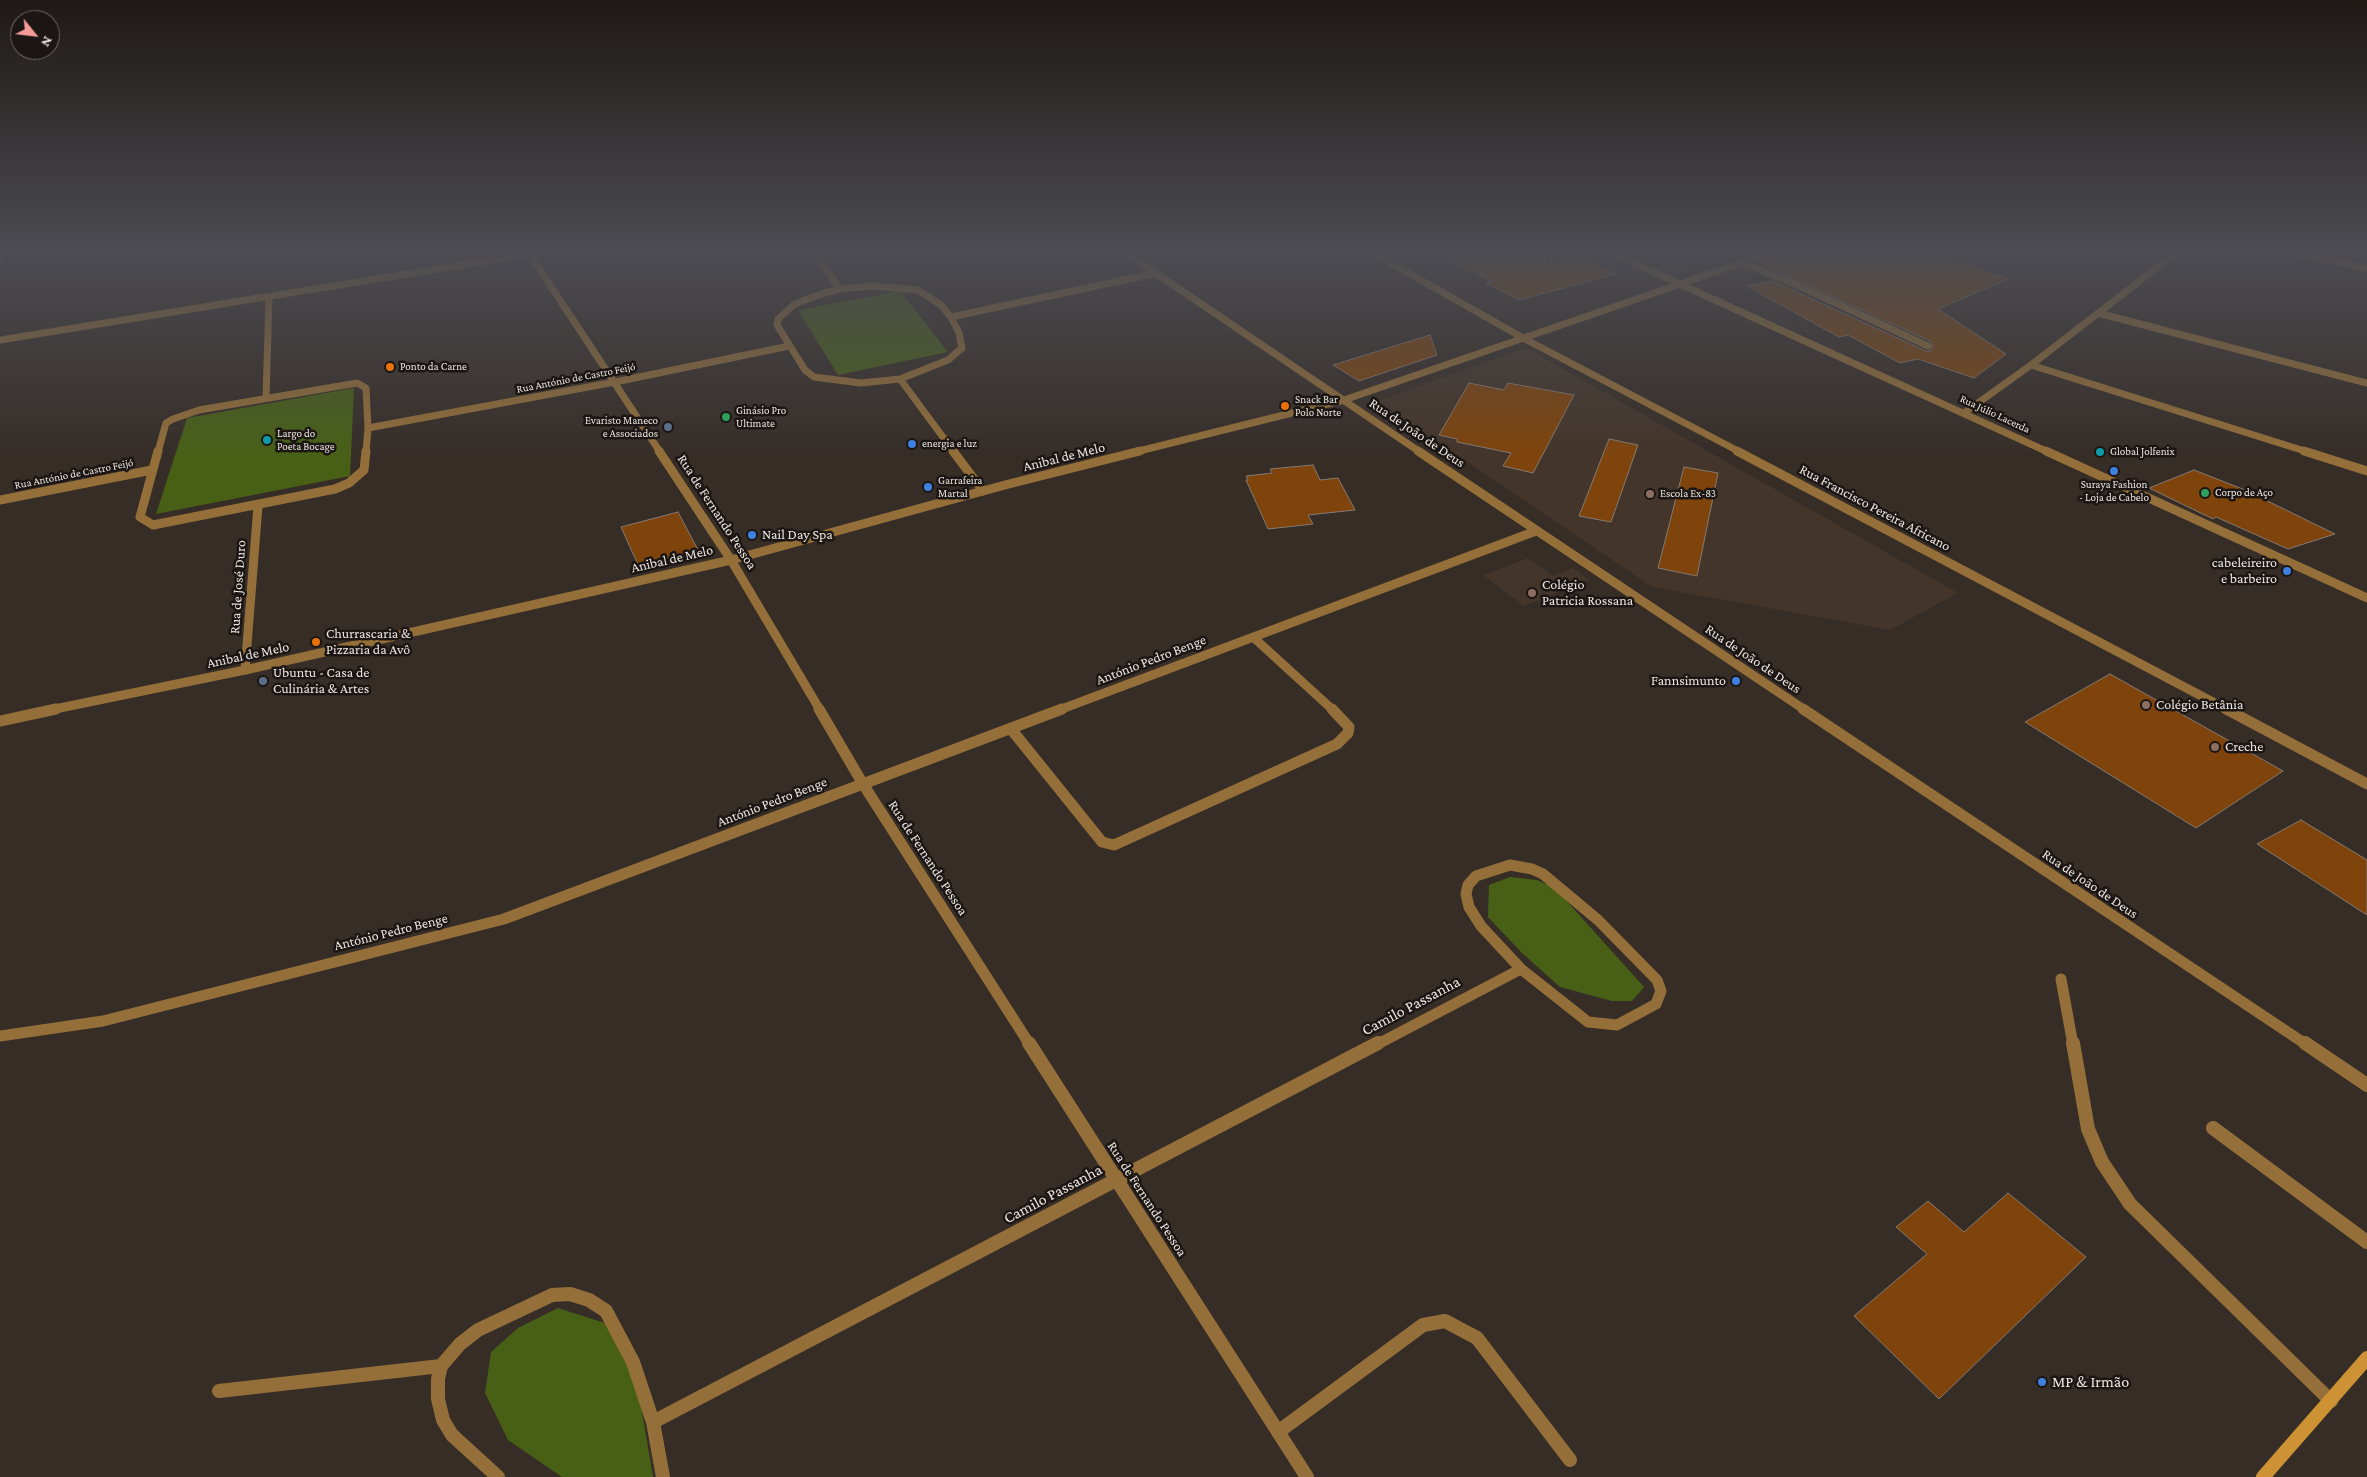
<!DOCTYPE html>
<html>
<head>
<meta charset="utf-8">
<style>
  body { margin:0 }
  #map { position:relative; width:2367px; height:1477px; overflow:hidden; background:#362d27; font-family:"Crimson Pro",serif }
  canvas { display:block }
  .north { position:absolute; left:10px; top:10px; width:50px; height:50px; box-sizing:border-box; background:#1b1613; border:1px solid #6f6966; border-radius:50%; rotate:119deg; font-size:14px; font-weight:700; line-height:20px; text-align:center; color:#ece6e2 }
  .north::after { content:''; display:block; margin:auto; width:18px; height:22px; background:#f59b99; clip-path:polygon(50% 0,100% 100%,50% 72%,0 100%) }
</style>
</head>
<body>
<div id="map">
<canvas width="2367" height="1477"></canvas>
<div class="north">N</div>
</div>
<script>
const c = document.querySelector('canvas').getContext('2d');
c.lineJoin = 'round';
function fill(path, color) { c.fillStyle = color; c.fill(path, 'evenodd'); }
const shape = rows => new Path2D(rows.map(r => 'M' + r).join(''));
function trace(path, color, width, dash) { c.strokeStyle = color; c.lineWidth = width; c.lineCap = dash ? 'butt' : 'round'; c.setLineDash(dash || []); c.stroke(path); }
function write(font, color, halo, rows, align = 'center') {
  c.font = font + ' "Crimson Pro",serif'; c.lineWidth = 5; c.setLineDash([]); c.textBaseline = 'middle'; c.strokeStyle = halo; c.fillStyle = color; for (const [text, x, y, turn = 0] of rows) {
    c.save(); c.translate(x, y); c.rotate((+turn || 0) * Math.PI / 180); c.textAlign = isNaN(turn) ? turn : align; if (halo) c.strokeText(text, 0, 0); c.fillText(text, 0, 0); c.restore();
  }
}
fill(shape([
  [1634,253,1732,253,1677,272],
  [1526,348,1958,593,1890,630,1652,587,1377,401],
  [1528,558,1553,576,1573,568,1590,580,1524,606,1483,575]
]), '#43352a');
fill(shape([
  [900,291,948,352,838,375,798,310],
  [354,388,350,476,156,514,187,418],
  [1510,877,1537,880,1555,888,1644,987,1632,1001,1612,1001,1560,987,1521,952,1488,917,1489,885],
  [558,1308,611,1325,635,1370,653,1477,562,1477,508,1440,485,1393,491,1352,518,1328]
]), '#486016');
const building = shape([
  [1437,253,1551,253,1552,264,1580,256,1616,274,1519,300,1486,283,1491,281,1437,253],
  [1775,253,1932,253,2008,279,1938,309,2006,354,1974,378,1918,359,1900,363,1848,335,1839,337,1747,286,1773,281,1926,351,1931,351,1933,346,1930,341,1768,267,1764,261,1774,257,1775,253],
  [1430,335,1437,355,1359,381,1333,365,1430,335],
  [1469,383,1504,390,1508,383,1574,395,1533,473,1503,466,1511,453,1457,442,1457,439,1439,435,1469,383],
  [1609,439,1638,445,1611,522,1579,516,1609,439],
  [1313,465,1320,480,1338,478,1355,510,1308,515,1313,524,1268,529,1246,480,1248,480,1246,476,1272,473,1270,469,1313,465],
  [1684,467,1718,473,1697,576,1658,568,1684,467],
  [2194,470,2245,490,2335,534,2288,549,2216,517,2213,519,2149,488,2194,470],
  [678,512,698,550,639,567,621,527,678,512],
  [2110,674,2283,771,2196,828,2025,722,2110,674],
  [2301,820,2367,860,2367,915,2257,844,2301,820],
  [2008,1193,2086,1257,1939,1399,1854,1316,1927,1254,1896,1227,1928,1201,1964,1232,2008,1193]
]);
fill(building, '#7f440c');
trace(building, '#857a72', 1);
trace(shape([
  [1741,262,1797,285,1928,346]
]), '#946f39', 7);
trace(shape([
  [2061,979,2073,1045]
]), '#946f39', 11);
trace(shape([
  [2073,1043,2088,1129,2102,1162,2130,1204,2331,1401],
  [2213,1128,2367,1242]
]), '#946f39', 14);
trace(shape([
  [529,253,660,452],
  [815,253,840,289],
  [1126,253,1420,452],
  [1373,253,1525,339,1740,452],
  [1612,253,2048,452],
  [2296,253,2367,268],
  [0,259,3,253],
  [872,286,918,290,941,305,951,317,959,333,962,348,948,360,900,379,861,383,814,377,805,370,777,325,778,319,795,304,821,294,840,289,872,286],
  [2098,313,2367,383],
  [951,317,1157,273],
  [2031,365,2308,452],
  [900,379,954,452],
  [266,398,269,297],
  [1964,413,2031,365,2176,253],
  [368,428,615,382,789,346],
  [158,452,166,423,173,419,199,410,357,383,366,388,368,428,366,452]
]), '#946f39', 7);
trace(shape([
  [158,451,140,517,153,525,335,489,349,483,364,470,366,451],
  [659,451,731,560,820,710],
  [953,451,983,491],
  [1418,451,1805,710],
  [1737,451,2228,710],
  [2046,451,2367,598],
  [2304,451,2367,471],
  [0,500,152,470],
  [1253,637,1333,710],
  [245,670,258,506],
  [1059,710,1536,531]
]), '#946f39', 9);
trace(shape([
  [819,709,863,784,1030,1045],
  [1803,709,2307,1045],
  [2226,709,2367,784],
  [1011,729,1102,842,1114,845,1337,744,1348,733,1349,727,1332,709],
  [1510,865,1532,869,1543,874,1598,920,1657,980,1661,991,1656,1004,1617,1025,1588,1022,1521,969,1481,926,1469,907,1466,894,1468,885,1476,876,1510,865],
  [0,1036,103,1021,504,919,1062,709],
  [1376,1045,1521,969]
]), '#946f39', 11);
trace(shape([
  [1029,1043,1307,1477],
  [2305,1043,2367,1085],
  [219,1391,441,1366],
  [653,1422,1378,1043],
  [1278,1432,1423,1325,1445,1321,1477,1338,1570,1460],
  [498,1477,452,1435,443,1420,438,1399,438,1379,441,1366,460,1344,478,1330,552,1295,570,1294,589,1300,606,1311,633,1362,653,1422,663,1477]
]), '#946f39', 14);
trace(shape([
  [0,340,536,253],
  [1135,452,1344,400,1770,253]
]), '#946f39', 7);
trace(shape([
  [50,710,245,670,731,560,1005,485,1140,451]
]), '#946f39', 9);
trace(shape([
  [0,721,56,709]
]), '#946f39', 11);
trace(shape([
  [2263,1477,2367,1358]
]), '#cd9233', 14);
const sky = c.createLinearGradient(0, 0, 0, 459);
sky.addColorStop(0, '#1e1915');
sky.addColorStop(0.55, '#4c4c52');
sky.addColorStop(1, '#4c4c5200');
c.fillStyle = sky;
c.fillRect(0, 0, 2367, 459);
for (const [x, y, r, color] of [
  [390,367,5,"#e8710a"],
  [1285,406,5,"#e8710a"],
  [726,417,5,"#2e9e5b"],
  [668,427,5,"#5c6f8a"],
  [267,440,5,"#0f9aa8"],
  [912,444,5,"#3f7fe0"],
  [2100,452,5,"#0f9aa8"],
  [2114,471,5,"#3f7fe0"],
  [928,487,5,"#3f7fe0"],
  [2205,493,5,"#2e9e5b"],
  [1650,494,5,"#8d6e63"],
  [752,535,5,"#3f7fe0"],
  [2287,571,5,"#3f7fe0"],
  [1532,593,5,"#8d6e63"],
  [316,642,5,"#e8710a"],
  [263,681,5,"#5c6f8a"],
  [1736,681,5,"#3f7fe0"],
  [2146,705,5,"#8d6e63"],
  [2215,747,5,"#8d6e63"],
  [2042,1382,5,"#3f7fe0"]
]) { const dot = new Path2D(); dot.arc(x, y, r, 0, 2 * Math.PI); c.fillStyle = color; c.fill(dot); trace(dot, '#1b1613', 2); }
write('11px', '#ece6e2', '#1b1613', [
  ["Ponto da Carne",400,367],
  ["Snack Bar",1295,400],
  ["Polo Norte",1295,413],
  ["Ginásio Pro",736,411],
  ["Ultimate",736,424],
  ["Evaristo Maneco",658,421,"right"],
  ["e Associados",658,434,"right"],
  ["Largo do",277,434],
  ["Poeta Bocage",277,447],
  ["energia e luz",922,444],
  ["Global Jolfenix",2110,452],
  ["Garrafeira",938,481],
  ["Martal",938,494],
  ["Suraya Fashion",2114,485,"center"],
  ["- Loja de Cabelo",2114,498,"center"],
  ["Corpo de Aço",2215,493],
  ["Escola Ex-83",1660,494]
], 'left');
write('11px', '#ece6e2', '#1b1613', [
  ["Rua António de Castro Feijó",576,378,-11],
  ["Rua Júlio Lacerda",1995,414,25],
  ["Rua António de Castro Feijó",74,474,-11]
]);
write('14px', '#ece6e2', '#1b1613', [
  ["Rua de João de Deus",1417,433,34],
  ["Anibal de Melo",1064,457,-14],
  ["Rua Francisco Pereira Africano",1875,508,28],
  ["Rua de Fernando Pessoa",717,512,57],
  ["Anibal de Melo",672,559,-13],
  ["Rua de José Duro",238,587,-86],
  ["Anibal de Melo",248,655,-12],
  ["Rua de João de Deus",1753,659,34],
  ["António Pedro Benge",1151,660,-21],
  ["António Pedro Benge",772,802,-21],
  ["Rua de Fernando Pessoa",928,858,57],
  ["Rua de João de Deus",2090,884,34],
  ["António Pedro Benge",391,932,-14],
  ["Rua de Fernando Pessoa",1147,1199,57]
]);
write('14px', '#ece6e2', '#1b1613', [
  ["Nail Day Spa",762,535],
  ["cabeleireiro",2277,563,"right"],
  ["e barbeiro",2277,579,"right"],
  ["Colégio",1542,585],
  ["Patricia Rossana",1542,601],
  ["Churrascaria &",326,634],
  ["Pizzaria da Avô",326,650],
  ["Ubuntu - Casa de",273,673],
  ["Culinária & Artes",273,689],
  ["Fannsimunto",1726,681,"right"],
  ["Colégio Betânia",2156,705],
  ["Creche",2225,747]
], 'left');
write('16px', '#ece6e2', '#1b1613', [
  ["Camilo Passanha",1411,1006,-28],
  ["Camilo Passanha",1053,1194,-28]
]);
write('16px', '#ece6e2', '#1b1613', [
  ["MP & Irmão",2052,1382]
], 'left');
</script>
</body>
</html>
